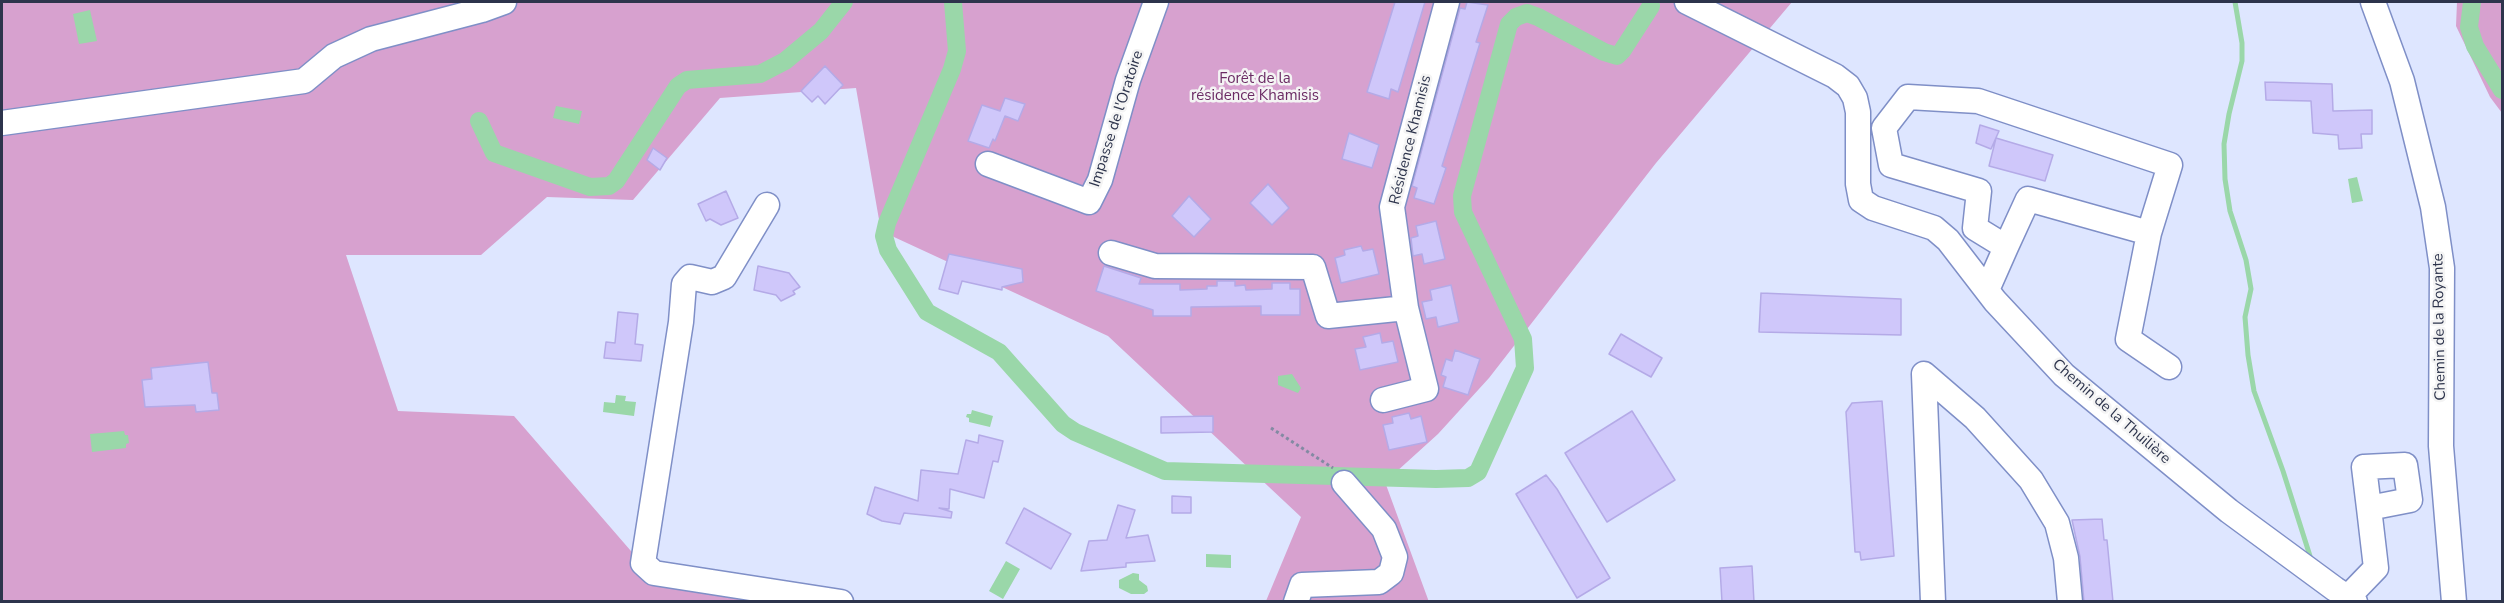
<!DOCTYPE html>
<html>
<head>
<meta charset="utf-8">
<style>
  body { margin:0 }
  #map { position:relative; width:2504px; height:603px; overflow:hidden; background:#dee6ff; font-family:"Nunito Sans",sans-serif }
  canvas { display:block }
  .frame { position:absolute; inset:0; border:3px solid #2d344c; pointer-events:none }
</style>
</head>
<body>
<div id="map">
<canvas width="2504" height="603"></canvas>
<div class="frame"></div>
</div>
<script>
const c = document.querySelector('canvas').getContext('2d');
c.lineJoin = 'round';
function fill(path, color) { c.fillStyle = color; c.fill(path, 'evenodd'); }
const shape = rows => new Path2D(rows.map(r => 'M' + r).join(''));
function trace(path, color, width, dash) { c.strokeStyle = color; c.lineWidth = width; c.lineCap = dash ? 'butt' : 'round'; c.setLineDash(dash || []); c.stroke(path); }
function write(font, color, halo, rows, align = 'center') {
  c.font = font + ' "Nunito Sans",sans-serif'; c.lineWidth = 5; c.setLineDash([]); c.textBaseline = 'middle'; c.strokeStyle = halo; c.fillStyle = color; for (const [text, x, y, turn = 0] of rows) {
    c.save(); c.translate(x, y); c.rotate((+turn || 0) * Math.PI / 180); c.textAlign = isNaN(turn) ? turn : align; if (halo) c.strokeText(text, 0, 0); c.fillText(text, 0, 0); c.restore();
  }
}
fill(shape([
  [2,2,1792,2,1656,163,1489,378,1438,434,1385,482,1429,602,1266,601,1301,517,1108,336,881,231,856,88,720,98,633,200,547,197,481,255,346,255,398,411,514,416,650,573,762,601,2,601],
  [2457,2,2502,2,2502,113,2490,97,2456,26]
]), '#d7a1cf');
fill(shape([
  [90,10,97,41,79,44,73,14],
  [556,106,582,111,579,124,553,118],
  [2357,177,2363,201,2352,203,2348,179],
  [1292,374,1301,388,1298,393,1278,385,1278,376],
  [616,395,626,396,625,401,636,402,634,416,603,412,604,402,615,403],
  [972,410,993,416,990,427,969,422,969,418,966,417,967,414,971,414],
  [124,431,125,435,128,435,129,443,126,444,126,448,92,452,90,434],
  [1206,554,1231,555,1231,568,1206,567],
  [1006,561,1020,569,1003,599,989,591],
  [1133,573,1139,574,1139,580,1147,586,1148,591,1144,594,1131,594,1119,588,1119,580]
]), '#9ad7a9');
trace(shape([
  [2235,2,2242,43,2242,61,2229,114,2224,144,2225,179,2230,211,2246,260,2251,289,2245,317,2248,355,2254,391,2283,471,2310,556]
]), '#9ad7a9', 5);
trace(shape([
  [953,2,957,51,952,69,887,223,884,236,888,250,927,312,999,352,1063,424,1075,432,1165,471,1436,479,1468,478,1478,472,1525,368,1523,339,1463,212,1462,196,1509,24,1516,17,1527,13,1538,17,1604,52,1617,56,1622,51,1651,6],
  [2472,2,2469,27,2475,46,2502,90],
  [479,121,494,153,590,187,609,186,616,181,678,86,687,80,760,74,785,61,821,31,844,2]
]), '#9ad7a9', 18);
const building = shape([
  [1395,2,1425,2,1398,92,1391,89,1389,99,1367,92,1395,2],
  [1467,2,1488,5,1476,42,1480,43,1442,166,1446,168,1434,204,1414,198,1417,188,1412,186,1460,8,1465,9,1467,2],
  [825,66,843,85,825,104,818,96,812,102,801,91,825,66],
  [2265,82,2332,84,2333,111,2372,110,2372,134,2361,134,2362,148,2339,149,2338,135,2313,133,2311,101,2266,100,2265,82],
  [1005,98,1025,104,1018,121,1005,116,995,141,993,139,989,148,968,141,982,105,1000,111,1005,98],
  [1980,125,1999,131,1991,149,1976,143,1980,125],
  [1349,133,1379,145,1372,168,1342,159,1349,133],
  [1996,138,2053,155,2045,181,1989,166,1996,138],
  [653,148,667,158,660,170,647,160,653,148],
  [1268,184,1289,208,1272,225,1250,203,1268,184],
  [726,191,738,218,721,225,710,219,706,221,698,204,726,191],
  [1189,196,1211,219,1194,237,1172,216,1189,196],
  [1436,221,1445,259,1424,264,1422,254,1413,256,1411,238,1418,236,1416,226,1436,221],
  [1361,246,1363,251,1373,249,1379,274,1341,283,1335,258,1345,255,1344,250,1361,246],
  [949,254,1022,269,1023,282,1002,287,1002,290,962,281,958,294,939,289,949,254],
  [758,266,789,273,800,287,793,291,795,294,781,301,776,295,754,290,758,266],
  [1104,266,1141,278,1139,284,1180,284,1180,290,1207,289,1207,286,1217,286,1217,281,1235,281,1235,286,1245,285,1246,290,1272,289,1272,283,1290,283,1290,289,1300,289,1300,315,1261,315,1261,306,1191,307,1191,316,1153,316,1153,310,1096,291,1104,266],
  [1451,285,1459,322,1438,327,1436,317,1426,319,1422,302,1432,300,1430,290,1451,285],
  [1761,293,1901,299,1901,335,1759,332,1761,293],
  [618,312,638,314,635,344,643,345,641,361,604,358,606,342,615,343,618,312],
  [1380,333,1382,343,1393,341,1398,362,1360,370,1355,349,1366,347,1363,337,1380,333],
  [1621,334,1662,358,1651,377,1609,354,1621,334],
  [1455,350,1480,359,1468,395,1443,387,1446,377,1441,375,1446,359,1452,361,1455,350],
  [208,362,212,393,217,393,219,410,196,412,195,405,145,407,142,380,152,379,151,368,208,362],
  [1882,401,1894,556,1861,560,1860,552,1855,552,1846,412,1852,403,1882,401],
  [1632,411,1675,480,1607,522,1565,453,1632,411],
  [1409,413,1411,419,1421,416,1427,442,1389,450,1383,425,1393,423,1392,417,1409,413],
  [1213,416,1213,432,1161,433,1161,417,1213,416],
  [979,435,1003,441,998,462,993,461,984,498,950,489,949,509,939,508,952,512,951,518,904,513,900,524,882,521,867,514,875,487,918,501,921,470,958,474,966,440,978,443,979,435],
  [1546,475,1557,489,1610,578,1577,598,1516,494,1546,475],
  [1172,496,1191,497,1191,513,1172,513,1172,496],
  [1118,505,1135,510,1126,538,1148,535,1155,561,1126,563,1126,567,1081,571,1089,541,1107,540,1118,505],
  [1024,508,1071,534,1051,569,1006,543,1024,508],
  [2102,519,2104,540,2107,540,2113,602,2084,602,2080,557,2072,520,2102,519],
  [1752,566,1754,602,1722,602,1720,568,1752,566]
]);
fill(building, '#cfc7fa');
trace(building, '#b4aae7', 1.5);
const minor = shape([
  [1687,2,1835,76,1848,86,1855,98,1858,112,1858,184,1861,200,1873,208,1934,228,1948,240,1995,301,2064,375,2229,511,2335,589,2355,602],
  [2373,2,2402,81,2433,207,2442,268,2441,446,2454,602],
  [2,123,304,81,334,56,371,39,482,10,504,2],
  [988,164,1089,202,1100,180,1128,80,1156,2],
  [767,205,724,277,712,282,690,277,684,284,681,322,643,563,654,573,841,602],
  [2149,233,2128,339,2169,367],
  [1111,253,1155,266,1313,267,1328,316,1406,308,1392,207,1447,2],
  [1987,290,2006,247,2028,199,2149,233,2170,165,1978,101,1908,97,1884,128,1891,165,1979,191,1975,228,2006,247],
  [1383,400,1426,389,1406,308],
  [2348,597,2376,568,2369,508,2364,467,2405,465,2410,500,2369,508],
  [1296,602,1302,585,1379,582,1391,573,1395,557,1384,529,1344,483],
  [1933,602,1924,374,1975,418,2031,480,2057,523,2066,558,2070,602]
]);
trace(minor, '#7f8fc7', 27);
trace(shape([
  [1271,428,1333,468]
]), '#838aa3', 3, [3, 3]);
trace(minor, '#fff', 24);
write('15px', '#6b2b64', '#f4f4f4', [
  ["Forêt de la",1255,79],
  ["résidence Khamisis",1255,96]
]);
write('15px', '#2d344c', '#f4f4f4', [
  ["Impasse de l'Oratoire",1117,119,-72],
  ["Résidence Khamisis",1411,140,-76],
  ["Chemin de la Royante",2440,327,-91],
  ["Chemin de la Thuilière",2111,412,41]
]);
</script>
</body>
</html>
